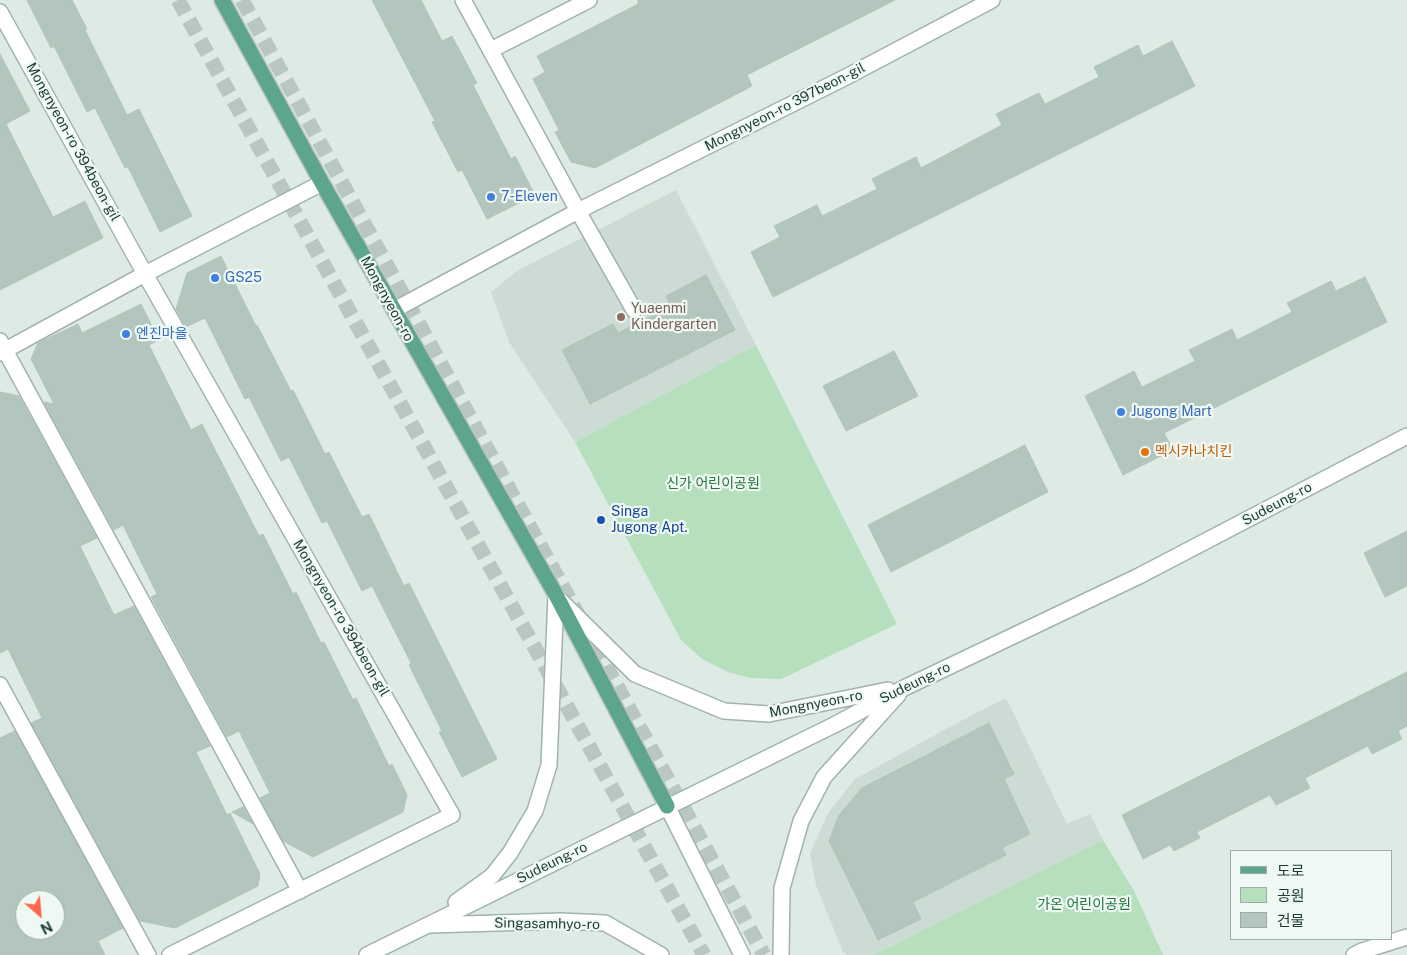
<!DOCTYPE html>
<html>
<head>
<meta charset="utf-8">
<style>
  body { margin:0 }
  #map { position:relative; width:1407px; height:955px; overflow:hidden; background:#deebe4; font-family:"Public Sans","Noto Sans KR",sans-serif }
  canvas { display:block }
  .legend { position:absolute; left:1230px; top:850px; width:162px; height:90px; box-sizing:border-box; background:#eff8f3; border:1px solid #9bada6; margin:0; padding:6px 9px; list-style:none; font-size:15px; color:#1e3d32 }
  .legend li { display:flex; align-items:center; gap:10px; height:25px }
  .legend b { width:25px; border:1px solid #9bada6 }
  .north { position:absolute; left:15px; top:890px; width:50px; height:50px; box-sizing:border-box; background:#eff8f3; border:1px solid #9bada6; border-radius:50%; rotate:153deg; font-size:14px; font-weight:700; line-height:20px; text-align:center; color:#1e3d32 }
  .north::after { content:''; display:block; margin:auto; width:18px; height:22px; background:#ff6649; clip-path:polygon(50% 0,100% 100%,50% 72%,0 100%) }
</style>
</head>
<body>
<div id="map">
<canvas width="1407" height="955"></canvas>
<ul class="legend">
<li><b style="height:6px;background:#5ea58d"></b>도로</li>
<li><b style="height:14px;background:#b5dfbd"></b>공원</li>
<li><b style="height:14px;background:#b3c6bd"></b>건물</li>
</ul>
<div class="north">N</div>
</div>
<script>
const c = document.querySelector('canvas').getContext('2d');
c.lineJoin = 'round';
function fill(path, color) { c.fillStyle = color; c.fill(path, 'evenodd'); }
const shape = rows => new Path2D(rows.map(r => 'M' + r).join(''));
function trace(path, color, width, dash) { c.strokeStyle = color; c.lineWidth = width; c.lineCap = dash ? 'butt' : 'round'; c.setLineDash(dash || []); c.stroke(path); }
function write(font, color, halo, rows, align = 'center') {
  c.font = font + ' "Public Sans","Noto Sans KR",sans-serif'; c.lineWidth = 4.5; c.setLineDash([]); c.textBaseline = 'middle'; c.strokeStyle = halo; c.fillStyle = color; for (const [text, x, y, turn = 0] of rows) {
    c.save(); c.translate(x, y); c.rotate((+turn || 0) * Math.PI / 180); c.textAlign = isNaN(turn) ? turn : align; if (halo) c.strokeText(text, 0, 0); c.fillText(text, 0, 0); c.restore();
  }
}
fill(shape([
  [676,190,756,345,575,442,509,342,491,292,517,271],
  [1006,698,1067,824,1090,814,1103,840,874,955,847,955,843,952,816,885,810,854,828,813,855,779,955,724]
]), '#ccdbd3');
fill(shape([
  [756,345,897,624,781,679,750,678,728,672,702,659,681,640,575,442],
  [1103,840,1134,891,1163,955,874,955]
]), '#b5dfbd');
const building = shape([
  [27,0,72,0,87,29,85,30,127,115,139,109,192,216,160,232,128,167,125,168,95,108,87,112,54,46,51,48,27,0],
  [372,0,421,0,442,41,452,36,477,83,473,85,511,159,515,156,535,195,487,219,462,170,458,172,432,122,435,121,372,0],
  [638,0,895,0,747,75,752,86,595,168,571,162,555,132,559,130,533,79,545,72,537,56,638,4,638,0],
  [1172,41,1195,86,773,297,751,252,780,237,774,226,817,205,822,216,877,189,872,179,916,157,921,168,1002,125,996,114,1039,93,1045,104,1099,77,1094,67,1138,45,1143,56,1172,41],
  [0,54,30,111,6,124,53,217,85,201,103,238,0,290,0,54],
  [221,256,256,326,257,325,291,391,293,390,325,454,329,452,362,517,369,514,404,586,409,583,497,759,462,777,439,732,442,731,409,665,411,663,372,586,362,591,327,521,322,523,289,457,281,461,249,397,245,399,205,318,186,327,176,309,187,273,221,256],
  [706,275,735,330,590,404,562,350,613,324,618,333,671,306,666,296,706,275],
  [1365,277,1387,322,1164,433,1173,450,1123,475,1085,396,1134,371,1142,387,1195,361,1189,350,1232,329,1237,340,1292,312,1287,303,1331,281,1336,291,1365,277],
  [141,304,159,340,149,345,191,430,202,424,259,536,263,534,293,594,296,592,321,643,324,642,353,700,356,698,389,766,392,764,407,795,403,812,313,857,283,841,260,798,270,793,239,731,227,737,151,597,157,594,123,525,114,530,44,402,54,404,31,359,38,343,78,324,82,333,141,304],
  [894,351,918,396,846,431,823,386,894,351],
  [0,392,19,396,97,538,80,546,114,615,134,606,210,746,196,752,227,815,230,813,260,874,258,886,175,928,140,921,31,723,42,718,8,649,0,653,0,392],
  [1025,445,1048,492,891,572,868,525,1025,445],
  [1407,531,1407,586,1385,597,1364,553,1407,531],
  [1407,672,1407,726,1398,731,1402,739,1372,754,1368,746,1305,778,1310,788,1276,805,1270,795,1197,832,1200,838,1174,851,1170,845,1143,859,1122,815,1407,672],
  [989,723,1014,774,1004,779,1030,834,1002,848,1006,855,913,902,921,919,878,940,829,841,839,815,862,788,989,723],
  [15,731,123,928,98,941,105,955,0,955,0,738,15,731],
  [25,900,55,900,55,930,25,930,25,900],
  [243,807,253,824,232,812,243,807]
]);
fill(building, '#b3c6bd');
trace(building, '#b0c5bb', 1);
trace(shape([
  [178,0,704,955],
  [242,0,764,955]
]), '#b8c8c0', 15, [15, 8]);
const minor = shape([
  [463,0,578,211,634,310],
  [0,12,145,274,452,815,170,955],
  [491,50,589,0],
  [394,310,578,211,846,77,992,0],
  [0,341,300,891],
  [0,353,145,274,322,183],
  [561,601,635,674,724,711,769,714,888,690],
  [0,685,148,955],
  [667,806,742,955],
  [456,902,492,876,510,853,535,811,549,765,556,595],
  [431,925,561,921,605,923,661,955],
  [367,955,834,725,906,687,1139,576,1407,436],
  [781,955,782,888,801,821,824,777,898,695],
  [1354,955,1362,951,1407,937]
]);
const major = shape([
  [222,0,322,183,556,595,667,806]
]);
trace(minor, '#a1b3ab', 18);
trace(major, '#bcc5c2', 18);
trace(minor, '#fff', 15);
trace(major, '#5ea58d', 15);
for (const [x, y, r, color] of [
  [491,197,5,"#3f7fe0"],
  [215,278,5,"#3f7fe0"],
  [621,317,5,"#8d6e63"],
  [126,334,5,"#3f7fe0"],
  [1121,412,5,"#3f7fe0"],
  [1145,452,5,"#e8710a"],
  [601,520,5,"#1a4fb4"]
]) { const dot = new Path2D(); dot.arc(x, y, r, 0, 2 * Math.PI); c.fillStyle = color; c.fill(dot); trace(dot, '#eff8f3', 2); }
write('14px', '#1e3d32', '#eff8f3', [
  ["Mongnyeon-ro 397beon-gil",785,107,-27],
  ["Mongnyeon-ro 394beon-gil",73,142,61],
  ["Mongnyeon-ro",387,299,61],
  ["Sudeung-ro",1277,504,-28],
  ["Mongnyeon-ro 394beon-gil",341,618,60],
  ["Sudeung-ro",915,683,-26],
  ["Mongnyeon-ro",816,704,-11],
  ["Sudeung-ro",552,863,-26],
  ["Singasamhyo-ro",547,924,1]
]);
write('14px', '#366cbe', '#eff8f3', [
  ["7-Eleven",501,197],
  ["GS25",225,278],
  ["엔진마을",136,334],
  ["Jugong Mart",1131,412]
], 'left');
write('14px', '#785e54', '#eff8f3', [
  ["Yuaenmi",631,309],
  ["Kindergarten",631,325]
], 'left');
write('14px', '#c56008', '#eff8f3', [
  ["멕시카나치킨",1155,452]
], 'left');
write('14px', '#25773e', '#eff8f3', [
  ["신가 어린이공원",713,484],
  ["가온 어린이공원",1084,905]
]);
write('14px', '#164399', '#eff8f3', [
  ["Singa",611,512],
  ["Jugong Apt.",611,528]
], 'left');
</script>
</body>
</html>
